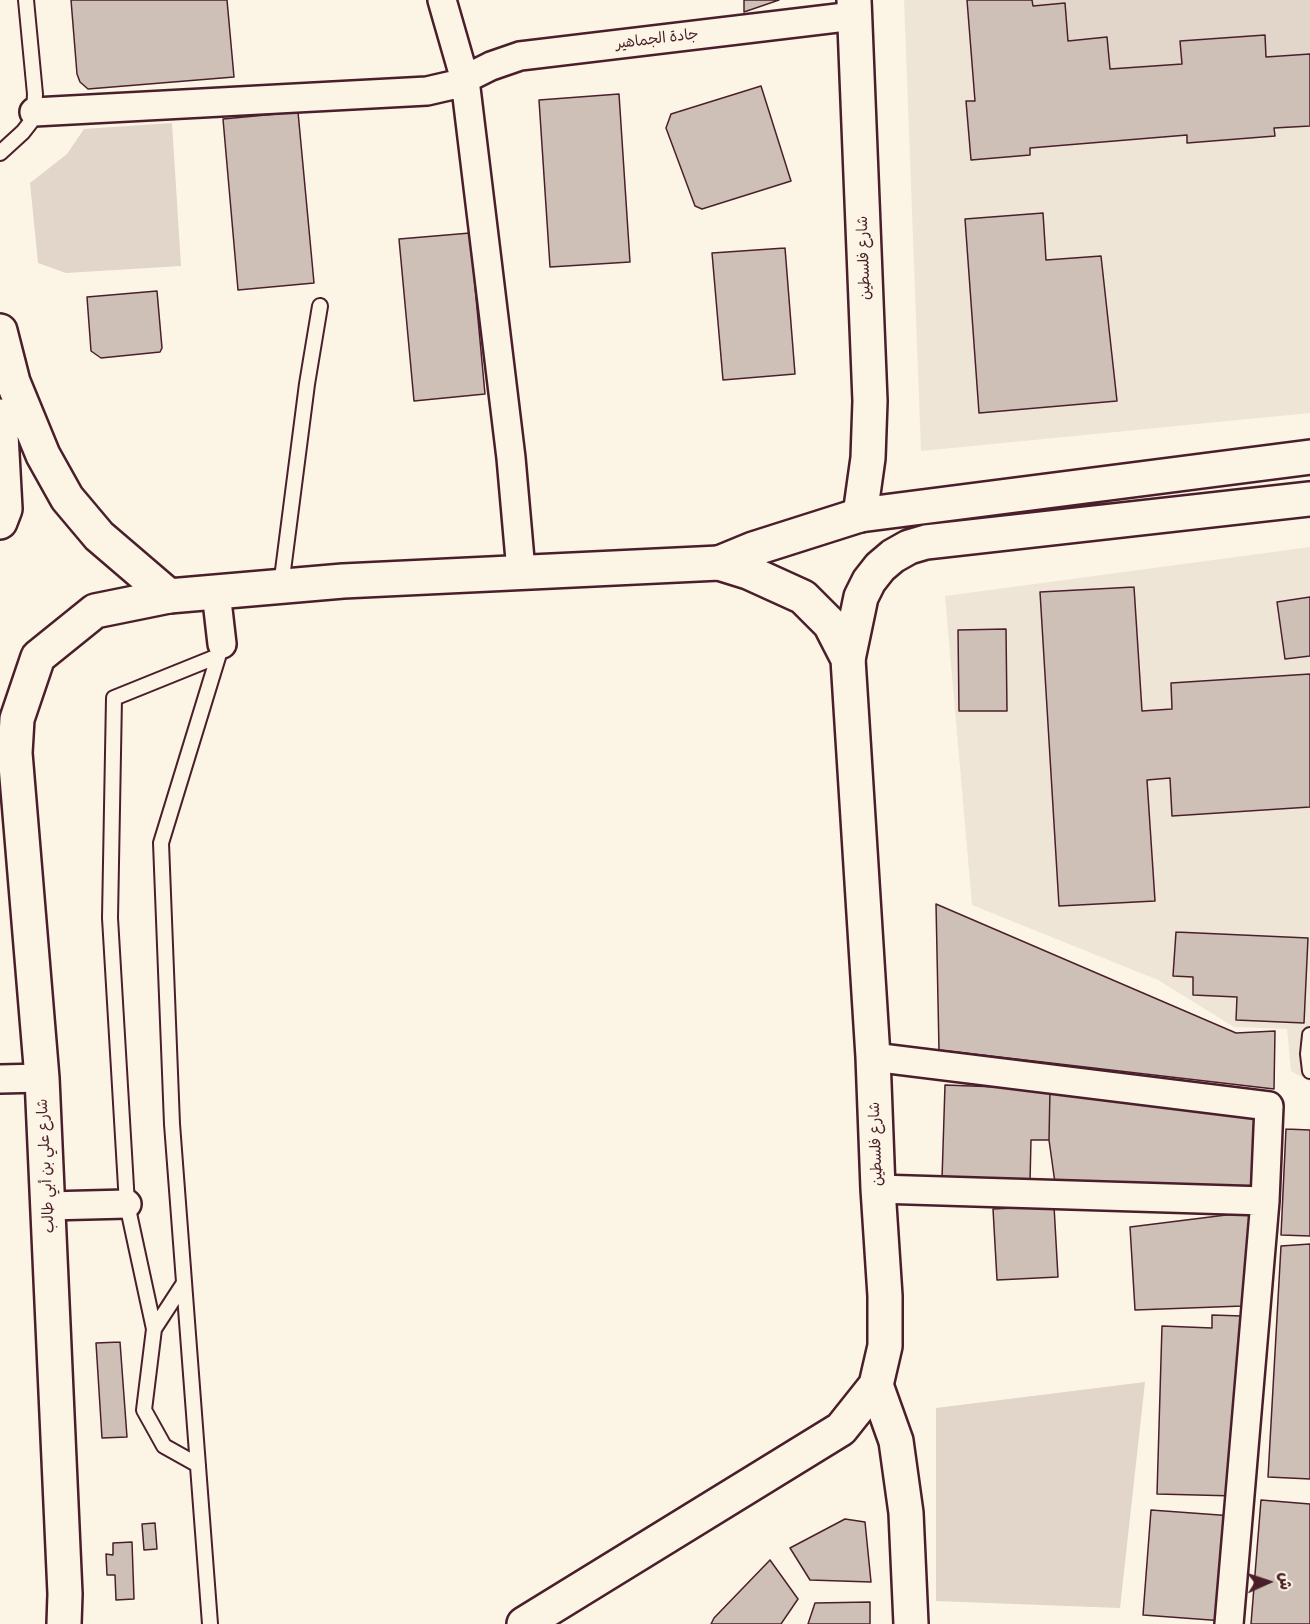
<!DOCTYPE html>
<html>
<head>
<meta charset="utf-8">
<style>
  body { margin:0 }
  #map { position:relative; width:1310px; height:1624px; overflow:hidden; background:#fcf5e5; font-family:Delius,"Playpen Sans Arabic",sans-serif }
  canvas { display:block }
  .north { position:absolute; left:1238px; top:1552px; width:60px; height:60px; -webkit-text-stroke:4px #fcf5e5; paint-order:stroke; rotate:87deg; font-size:16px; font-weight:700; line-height:24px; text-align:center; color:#4a1f2b }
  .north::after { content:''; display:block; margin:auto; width:21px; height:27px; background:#4a1f2b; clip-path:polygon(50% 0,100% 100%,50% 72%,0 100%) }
</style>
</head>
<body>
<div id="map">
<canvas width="1310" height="1624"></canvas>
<div class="north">ش</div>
</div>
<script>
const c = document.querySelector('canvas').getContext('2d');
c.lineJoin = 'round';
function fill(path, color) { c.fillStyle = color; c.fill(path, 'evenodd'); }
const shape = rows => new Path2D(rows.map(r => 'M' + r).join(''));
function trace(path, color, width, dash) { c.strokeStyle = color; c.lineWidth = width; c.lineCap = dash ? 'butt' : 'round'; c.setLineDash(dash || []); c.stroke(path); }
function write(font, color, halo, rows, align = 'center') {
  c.font = font + ' Delius,"Playpen Sans Arabic",sans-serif'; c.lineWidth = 4.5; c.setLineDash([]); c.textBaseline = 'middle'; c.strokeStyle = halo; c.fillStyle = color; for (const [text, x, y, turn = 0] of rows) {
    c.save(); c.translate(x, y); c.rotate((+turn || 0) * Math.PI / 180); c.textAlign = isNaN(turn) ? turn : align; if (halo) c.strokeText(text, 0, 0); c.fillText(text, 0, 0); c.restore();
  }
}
fill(shape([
  [904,0,1310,0,1310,413,921,451],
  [1310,547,1310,1082,1291,1071,1287,1029,1234,1027,1158,980,972,905,945,596]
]), '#eee5d7');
fill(shape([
  [1032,0,1310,0,1310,54,1266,57,1264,35,1181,41,1182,64,1110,69,1107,37,1068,41,1065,3,1033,6],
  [172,123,181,266,66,273,38,263,30,183,67,154,84,129],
  [1145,1382,1120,1608,936,1601,936,1408]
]), '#e2d5ca');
const building = shape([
  [71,0,227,0,234,77,88,89,80,82,77,74,71,0],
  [744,0,779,0,744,12,744,0],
  [967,0,1032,0,1033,6,1065,3,1068,41,1107,37,1110,69,1182,64,1180,41,1265,35,1266,57,1310,54,1310,126,1274,128,1275,136,1187,143,1187,135,1030,148,1030,155,971,160,966,101,975,101,967,0],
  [761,86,791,181,702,209,695,206,666,128,671,114,761,86],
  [619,94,630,262,550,267,539,100,619,94],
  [298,112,314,283,238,290,223,119,298,112],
  [1043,213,1046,260,1101,256,1117,401,979,413,965,219,1043,213],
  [470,233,485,394,414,401,399,239,470,233],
  [785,248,795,374,723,380,712,253,785,248],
  [157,291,162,348,160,352,101,358,91,351,87,297,157,291],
  [1134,587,1142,711,1172,709,1171,683,1310,674,1310,807,1172,816,1170,778,1147,780,1155,901,1059,906,1040,592,1134,587],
  [1310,597,1310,656,1285,659,1277,602,1310,597],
  [1006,629,1007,711,959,711,958,630,1006,629],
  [936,904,1236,1033,1275,1031,1274,1089,939,1050,936,904],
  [1176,932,1308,938,1304,1023,1236,1020,1237,997,1193,995,1193,977,1173,976,1176,932],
  [945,1085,1050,1089,1049,1140,1031,1140,1030,1182,942,1179,945,1085],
  [1050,1089,1263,1118,1258,1188,1055,1183,1049,1140,1050,1089],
  [1286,1129,1310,1130,1310,1236,1281,1235,1286,1129],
  [1054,1206,1058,1277,997,1280,993,1209,1054,1206],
  [1250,1212,1243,1306,1135,1310,1130,1227,1250,1212],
  [1310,1244,1310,1479,1268,1477,1281,1246,1310,1244],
  [1212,1315,1242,1316,1236,1496,1157,1494,1162,1326,1212,1328,1212,1315],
  [120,1342,127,1437,102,1438,96,1343,120,1342],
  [1261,1500,1310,1504,1310,1624,1251,1624,1261,1500],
  [1151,1510,1233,1516,1224,1621,1143,1615,1151,1510],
  [845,1519,865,1522,871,1582,810,1580,790,1548,845,1519],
  [155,1523,157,1549,144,1550,142,1524,155,1523],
  [132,1542,134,1599,116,1600,115,1575,107,1575,106,1554,113,1555,113,1543,132,1542],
  [770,1560,798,1599,781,1624,711,1624,714,1618,770,1560],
  [870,1602,870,1624,808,1624,815,1603,870,1602]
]);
fill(building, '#cfc0b7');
trace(building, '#4a1f2b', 1.5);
const service = shape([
  [0,153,23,132,30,123,34,112,35,94,26,0],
  [281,586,307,384,320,306],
  [1310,1035,1308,1054,1310,1071],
  [184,1283,154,1329,144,1410,164,1446,198,1465],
  [154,1329,127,1204,110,918,114,698,218,656],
  [210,1624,172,1124,161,843,222,644]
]);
const minor = shape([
  [442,0,465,80,511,458,521,571],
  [34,112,427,91,453,85,491,66,520,56,854,16],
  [216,592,222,644],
  [873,1057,1269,1106,1265,1201,1229,1624],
  [0,1079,42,1078],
  [878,1189,1265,1201],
  [48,1206,127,1204]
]);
const tertiary = shape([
  [854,0,870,401,868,458,860,515],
  [876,1385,896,1441,906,1513,911,1624]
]);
const secondary = shape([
  [719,563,753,549,860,515,1310,457],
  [848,659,861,597,869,581,880,567,893,556,909,547,926,542,1310,499]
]);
const primary = shape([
  [0,331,13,382,43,455,67,498,99,536,169,596],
  [0,416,5,509,0,522]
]);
const trunk = shape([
  [64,1624,65,1594,42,1078,15,753,17,719,38,657,95,611,169,596,343,581,719,563,748,572,803,597,830,624,848,659,873,1057,878,1189,885,1296,885,1346,876,1385,841,1429,524,1624]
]);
trace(service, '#4a1f2b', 18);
trace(minor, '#4a1f2b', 32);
trace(tertiary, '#4a1f2b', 38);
trace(secondary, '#4a1f2b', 38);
trace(primary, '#4a1f2b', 38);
trace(trunk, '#4a1f2b', 38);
trace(service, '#fcf5e5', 14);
trace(minor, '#fcf5e5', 27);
trace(tertiary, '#fcf5e5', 33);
trace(secondary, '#fcf5e5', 33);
trace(primary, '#fcf5e5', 33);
trace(trunk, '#fcf5e5', 33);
write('15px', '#4a1f2b', '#fcf5e5', [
  ["جادة الجماهير",657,39,-7],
  ["شارع فلسطين",864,258,-92],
  ["شارع فلسطين",876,1144,-92],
  ["شارع علي بن أبي طالب",46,1166,-93]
]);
</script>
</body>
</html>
